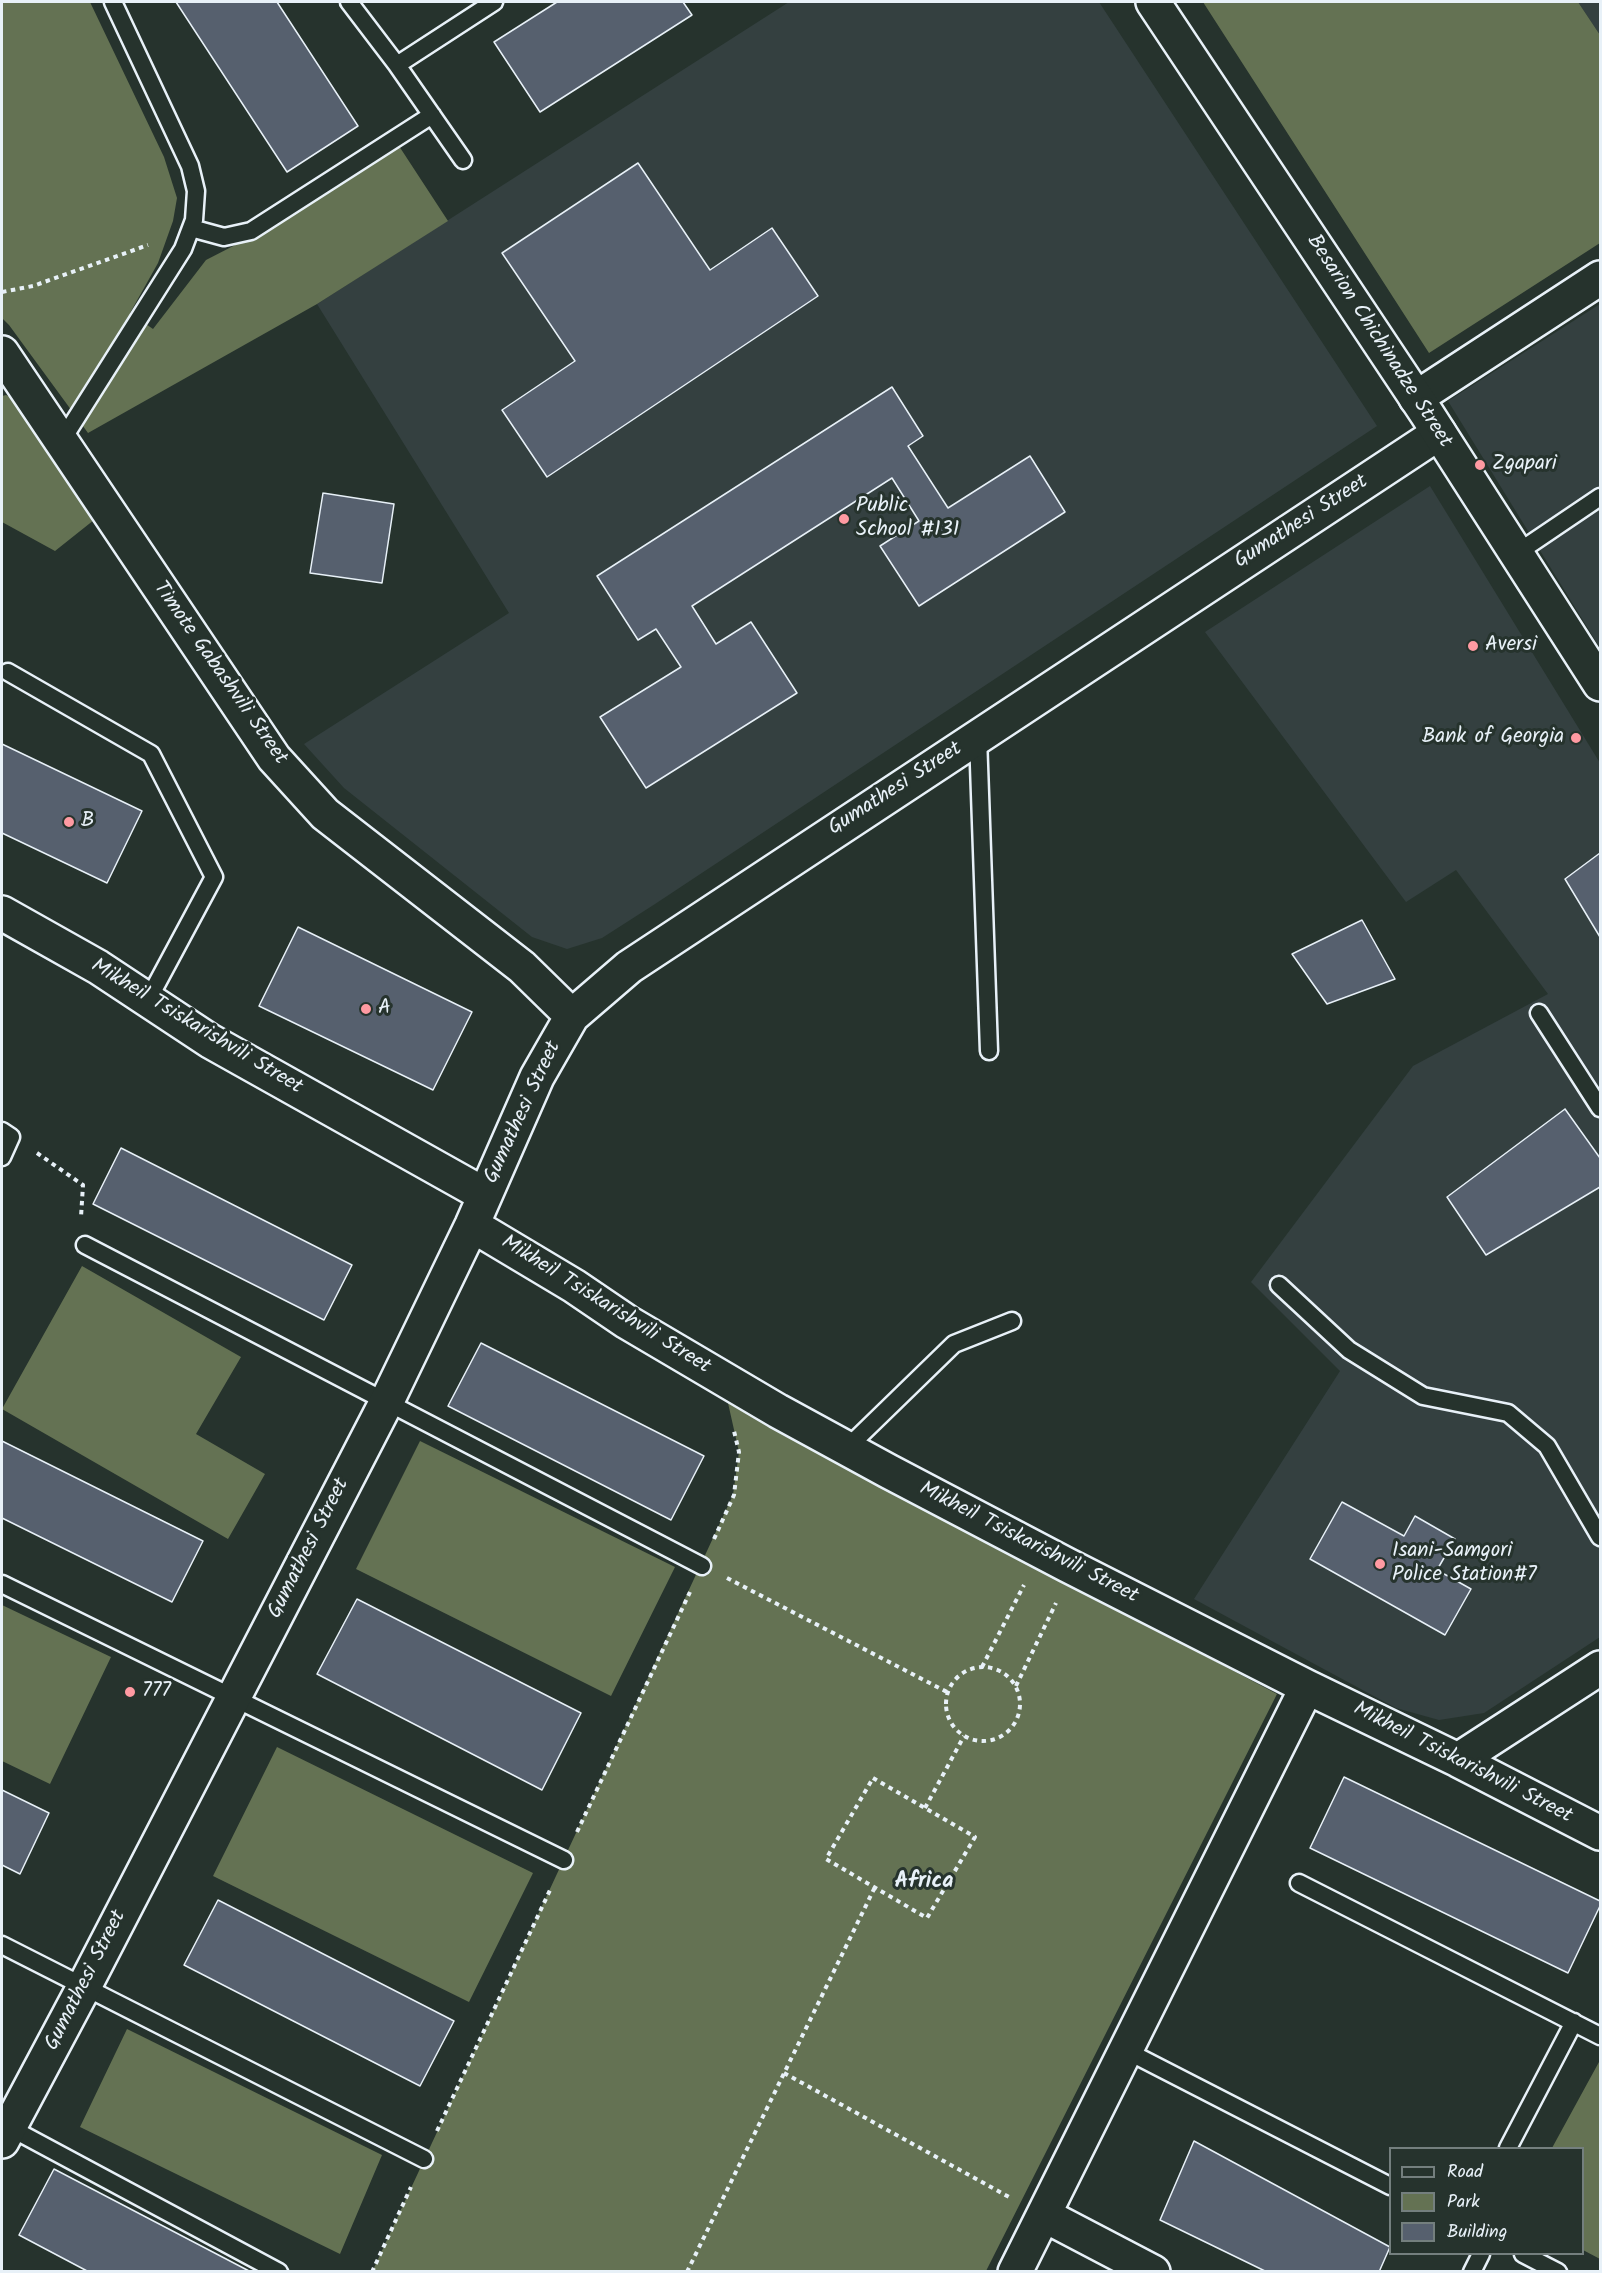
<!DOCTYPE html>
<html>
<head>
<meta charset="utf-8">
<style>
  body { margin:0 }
  #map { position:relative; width:1602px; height:2273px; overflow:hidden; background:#26332d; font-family:Kalam,sans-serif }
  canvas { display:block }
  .frame { position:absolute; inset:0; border:3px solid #e8f1f8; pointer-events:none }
  .legend { position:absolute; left:1389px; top:2147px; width:195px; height:108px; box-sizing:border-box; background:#26332d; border:2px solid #747f7e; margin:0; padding:8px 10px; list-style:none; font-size:18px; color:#e8f1f8 }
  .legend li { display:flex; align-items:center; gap:12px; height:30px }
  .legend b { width:30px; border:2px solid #747f7e }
</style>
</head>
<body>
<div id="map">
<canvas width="1602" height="2273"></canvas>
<div class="frame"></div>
<ul class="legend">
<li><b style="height:8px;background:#26332d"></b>Road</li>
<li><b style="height:16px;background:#647253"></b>Park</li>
<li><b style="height:16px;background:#56606e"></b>Building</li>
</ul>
</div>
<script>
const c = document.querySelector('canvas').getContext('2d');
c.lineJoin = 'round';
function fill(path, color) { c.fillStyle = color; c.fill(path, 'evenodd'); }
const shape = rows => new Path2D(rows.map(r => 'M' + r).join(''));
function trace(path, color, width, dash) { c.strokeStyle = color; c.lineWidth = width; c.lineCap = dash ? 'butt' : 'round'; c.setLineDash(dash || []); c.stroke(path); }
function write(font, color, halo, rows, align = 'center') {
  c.font = font + ' Kalam,sans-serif'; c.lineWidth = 6; c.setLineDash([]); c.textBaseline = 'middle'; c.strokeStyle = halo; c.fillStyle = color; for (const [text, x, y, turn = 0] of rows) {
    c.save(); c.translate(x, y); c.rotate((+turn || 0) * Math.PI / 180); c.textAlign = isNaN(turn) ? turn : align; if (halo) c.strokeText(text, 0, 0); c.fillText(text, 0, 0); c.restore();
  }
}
fill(shape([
  [789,2,1099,2,1377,426,655,904,602,938,567,949,532,937,344,788,304,744,509,613,317,304],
  [1578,2,1600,2,1600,35],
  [1600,304,1600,648,1448,401],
  [1430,486,1600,763,1600,1637,1484,1713,1439,1720,1396,1708,1194,1599,1340,1371,1251,1282,1413,1066,1548,994,1456,870,1406,902,1205,632]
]), '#344040');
fill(shape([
  [2,2,90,2,164,157,177,198,173,221,158,263,130,313,153,329,206,260,241,242,399,146,448,221,317,304,88,433,9,325,2,318],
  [1203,2,1578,2,1600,35,1600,243,1429,353],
  [6,395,26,405,99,516,55,551,2,522,2,396],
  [82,1266,241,1357,196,1434,265,1474,228,1539,2,1409],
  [728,1403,1277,1694,986,2271,372,2272,733,1495,739,1452],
  [420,1441,675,1567,611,1696,356,1569],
  [2,1605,111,1657,50,1784,2,1761],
  [277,1747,533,1873,469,2002,213,1876],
  [127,2029,382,2155,340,2254,80,2127],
  [1599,2062,1600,2063,1600,2259,1583,2250,1582,2148,1552,2148]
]), '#647253');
const building = shape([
  [176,2,277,2,358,126,287,172,176,2],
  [557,2,683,2,692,15,540,112,494,42,557,2],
  [638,163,710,270,772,228,818,296,547,477,502,410,575,361,502,253,638,163],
  [892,387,923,436,908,446,948,508,1030,456,1065,512,919,606,880,546,919,521,892,478,692,606,716,644,751,622,797,693,646,788,600,717,681,667,656,629,638,640,597,576,892,387],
  [323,493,394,504,382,583,310,573,323,493],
  [2,744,142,811,107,883,2,833,2,744],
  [1600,853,1600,937,1565,879,1600,853],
  [1362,920,1395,979,1327,1004,1292,954,1362,920],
  [298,927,472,1012,433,1090,259,1006,298,927],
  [1565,1109,1600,1158,1600,1187,1486,1255,1447,1197,1565,1109],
  [121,1148,352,1265,324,1320,93,1204,121,1148],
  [481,1343,704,1456,671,1520,448,1406,481,1343],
  [2,1441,203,1541,172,1602,2,1518,2,1441],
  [1342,1502,1404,1536,1415,1516,1455,1539,1437,1570,1471,1589,1445,1635,1310,1559,1342,1502],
  [357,1599,581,1713,542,1790,317,1674,357,1599],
  [1344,1777,1600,1901,1600,1906,1568,1973,1310,1848,1344,1777],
  [2,1790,49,1813,20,1874,2,1865,2,1790],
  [218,1900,454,2021,420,2086,184,1965,218,1900],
  [1194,2141,1390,2247,1379,2272,1267,2272,1160,2220,1194,2141],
  [54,2169,251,2272,89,2272,19,2235,54,2169]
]);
fill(building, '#56606e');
trace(building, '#e8f1f8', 1.5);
const lane = shape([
  [349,2,397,65,494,2],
  [397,65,463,160],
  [191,228,224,237,251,231,432,115],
  [61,442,183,249,194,220,196,191,190,166,113,2],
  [1517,553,1600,497],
  [8,672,151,754,214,877,148,1000],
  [978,737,989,1051],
  [1539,1013,1600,1108],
  [2,1131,11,1137,2,1157],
  [85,1245,702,1566],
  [1279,1285,1349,1350,1423,1396,1508,1413,1547,1446,1600,1537],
  [847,1448,954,1344,1012,1321],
  [2,1584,564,1860],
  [1299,1883,1600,2036],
  [2,1945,424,2159],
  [1125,2050,1390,2186],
  [5,2125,279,2272],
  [1508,2148,1574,2022],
  [1523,2254,1558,2272],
  [1472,2272,1481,2254]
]);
const street = shape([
  [2,353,274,758,325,814,522,967,572,1016],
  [1416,398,1600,278],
  [2,913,98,967,210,1041,485,1195],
  [472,1225,574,1286,627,1322,778,1411,888,1471,1067,1565,1307,1687,1458,1760,1600,1833],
  [1458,1760,1600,1668],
  [2,2141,84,1987,387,1401,472,1225,537,1077,572,1016,629,967,1439,433],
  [1044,2215,1153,2272],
  [1015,2272,1307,1687]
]);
const secondary = shape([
  [1153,2,1427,414,1600,684]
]);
trace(lane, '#e8f1f8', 21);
trace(street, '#e8f1f8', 38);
trace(secondary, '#e8f1f8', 38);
trace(shape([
  [2,292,33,286,148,245],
  [37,1153,83,1185,81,1217],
  [714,1539,734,1495,739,1452,734,1431],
  [727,1578,947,1692],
  '946 1704a37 37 0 1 1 74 0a37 37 0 1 1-74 0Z',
  [982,1667,1024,1585],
  [1016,1686,1056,1603],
  [873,1778,975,1837,927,1918,826,1859,873,1778],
  [925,1808,964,1736],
  [577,1832,690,1592],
  [784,2073,1009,2197],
  [437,2131,551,1888],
  [372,2272,411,2187],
  [687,2272,875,1887]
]), '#e8f1f8', 4, [4.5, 4.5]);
trace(lane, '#26332d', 16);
trace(street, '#26332d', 33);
trace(secondary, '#26332d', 33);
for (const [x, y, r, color] of [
  [1480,465,6,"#ff9aa2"],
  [844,519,6,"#ff9aa2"],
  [1473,646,6,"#ff9aa2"],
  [1576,738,6,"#ff9aa2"],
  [69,822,6,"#ff9aa2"],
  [366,1009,6,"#ff9aa2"],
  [1380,1564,6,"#ff9aa2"],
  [130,1692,6,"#ff9aa2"]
]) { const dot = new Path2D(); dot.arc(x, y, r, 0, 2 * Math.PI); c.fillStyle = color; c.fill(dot); trace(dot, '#26332d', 2); }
write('21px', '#e8f1f8', '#26332d', [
  ["Besarion Chichinadze Street",1378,342,57],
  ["Gumathesi Street",1302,523,-33],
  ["Timote Gabashvili Street",219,674,55],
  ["Gumathesi Street",896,790,-33],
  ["Mikheil Tsiskarishvili Street",196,1028,31],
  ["Gumathesi Street",524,1113,-65],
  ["Mikheil Tsiskarishvili Street",605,1306,32],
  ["Mikheil Tsiskarishvili Street",1028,1544,27],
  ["Gumathesi Street",310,1549,-63],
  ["Mikheil Tsiskarishvili Street",1462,1764,27],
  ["Gumathesi Street",87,1981,-63]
]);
write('21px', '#e8f1f8', '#26332d', [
  ["Zgapari",1492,465],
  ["Public",856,507],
  ["School #131",856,531],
  ["Aversi",1485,646],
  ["Bank of Georgia",1564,738,"right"],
  ["B",81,822],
  ["A",378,1009],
  ["Isani-Samgori",1392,1552],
  ["Police Station#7",1392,1576],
  ["777",142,1692]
], 'left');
write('bold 22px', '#e8f1f8', '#26332d', [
  ["Africa",924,1883]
]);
</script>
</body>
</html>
